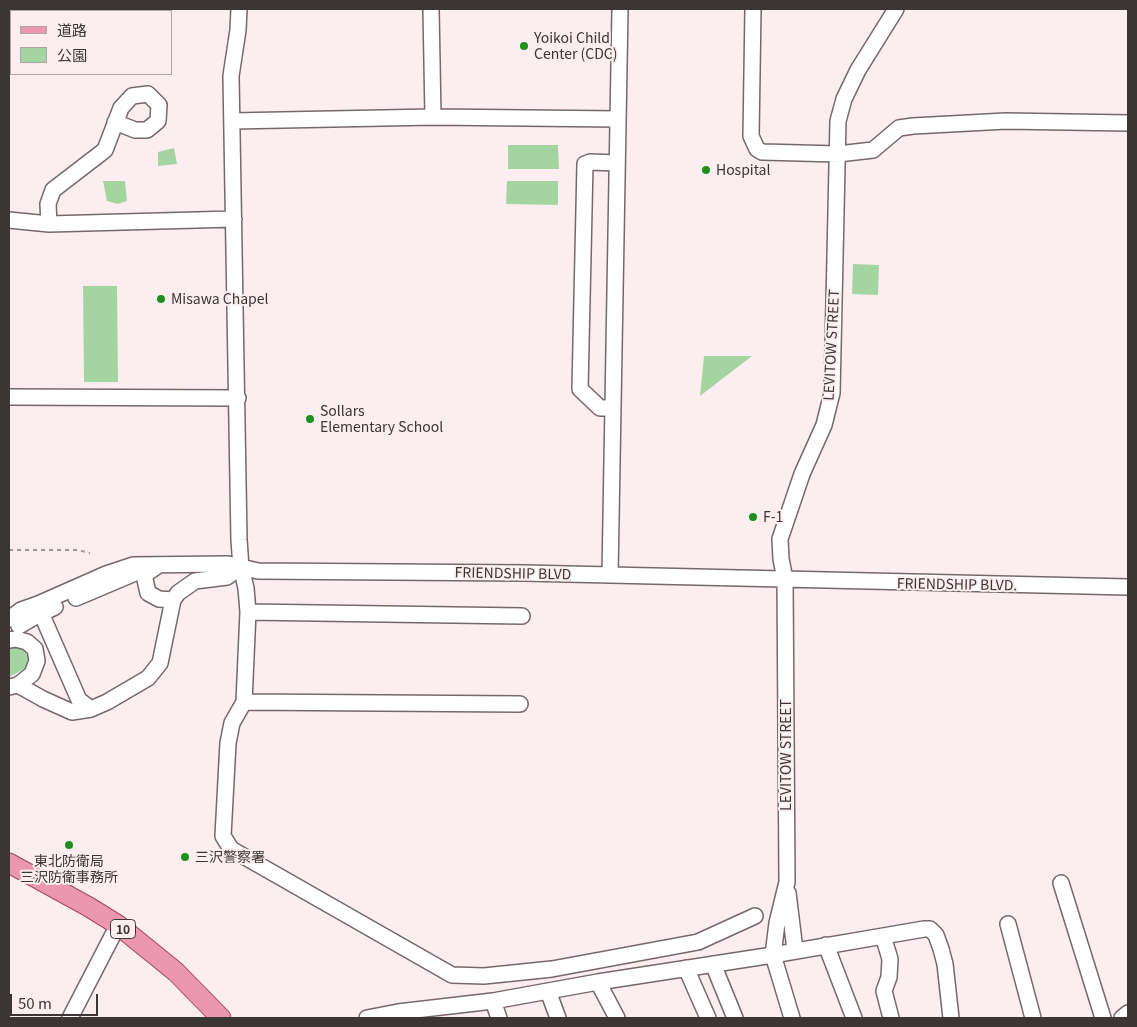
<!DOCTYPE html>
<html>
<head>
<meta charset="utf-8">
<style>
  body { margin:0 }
  #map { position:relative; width:1137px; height:1027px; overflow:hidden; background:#fceef0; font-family:Georgia,"Noto Sans JP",serif }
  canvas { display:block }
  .frame { position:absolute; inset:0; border:10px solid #3b3536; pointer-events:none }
  .legend { position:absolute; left:10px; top:10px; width:162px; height:65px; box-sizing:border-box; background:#fceef0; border:1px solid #afa4a6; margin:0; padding:6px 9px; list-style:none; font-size:15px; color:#3b3536 }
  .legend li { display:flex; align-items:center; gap:10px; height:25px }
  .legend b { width:25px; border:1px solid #afa4a6 }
  .scale { position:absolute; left:10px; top:994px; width:88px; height:22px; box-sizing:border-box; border:2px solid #3b3536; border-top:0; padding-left:6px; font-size:15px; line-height:18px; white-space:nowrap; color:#3b3536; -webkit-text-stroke:4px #fceef0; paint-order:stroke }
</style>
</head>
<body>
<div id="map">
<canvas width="1137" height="1027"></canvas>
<div class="frame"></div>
<ul class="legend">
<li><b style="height:6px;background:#eb97af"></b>道路</li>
<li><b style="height:14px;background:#a4d5a0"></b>公園</li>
</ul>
<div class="scale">50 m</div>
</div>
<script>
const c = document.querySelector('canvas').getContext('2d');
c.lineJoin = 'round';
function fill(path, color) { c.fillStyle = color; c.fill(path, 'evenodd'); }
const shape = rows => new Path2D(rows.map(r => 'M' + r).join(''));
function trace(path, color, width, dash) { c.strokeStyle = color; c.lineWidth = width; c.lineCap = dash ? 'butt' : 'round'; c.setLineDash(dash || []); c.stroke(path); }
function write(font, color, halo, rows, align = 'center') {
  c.font = font + ' Georgia,"Noto Sans JP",serif'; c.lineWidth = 4; c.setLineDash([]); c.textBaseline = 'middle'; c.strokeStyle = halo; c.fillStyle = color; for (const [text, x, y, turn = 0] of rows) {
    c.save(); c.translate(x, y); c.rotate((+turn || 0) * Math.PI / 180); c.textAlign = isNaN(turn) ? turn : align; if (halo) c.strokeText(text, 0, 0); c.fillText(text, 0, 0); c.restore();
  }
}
fill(shape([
  [508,145,558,145,559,169,508,169],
  [174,148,177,164,158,166,158,152],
  [103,181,125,181,127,201,118,204,107,201],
  [507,181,558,181,558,205,506,204],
  [853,264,879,265,878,295,852,294],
  [83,286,117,286,118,382,84,382],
  [704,356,752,356,700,396],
  [15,646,23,648,28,657,26,668,9,677,9,650]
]), '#a4d5a0');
const minor = shape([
  [239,9,238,30,231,76,239,540,241,567,246,588,248,612,244,702,232,723,228,743,223,836,231,849,452,975,484,976,552,969,698,942,755,916],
  [431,9,433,117],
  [753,9,751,136,757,149,762,152,838,154,873,150,899,128,913,126,1006,121,1128,123],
  [232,121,433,117,618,119],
  [9,220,49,224,234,219],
  [49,224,48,204,53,190,105,150,121,108,132,96,148,94,159,105,158,121,147,130,135,130,115,122],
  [9,397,238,398],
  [612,408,600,408,580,389,585,164,590,162,617,163],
  [159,565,144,575,148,593,159,599,173,600],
  [610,575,620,9],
  [76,598,135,573],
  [38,606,79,700,91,709],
  [248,612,522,616],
  [9,619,21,610,38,604,106,574,133,565,228,564,258,571,524,573,1128,587],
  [19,626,36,616,55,607],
  [9,640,16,639,27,642,35,649,37,661,32,674,18,685],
  [9,687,18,685,43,699,72,712,91,709,107,702,148,678,160,663,173,600,178,593,195,581,227,577,241,567],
  [244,702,520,704],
  [1061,883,1103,1018],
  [788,893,795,950],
  [1008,924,1033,1018],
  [883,936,890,959,889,977,884,991,891,1018],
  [826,945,854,1018],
  [713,964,735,1018],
  [686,968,708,1018],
  [598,982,617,1018],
  [548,991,558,1018],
  [493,1001,499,1018],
  [70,1018,118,925],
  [367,1018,398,1012,493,1001,598,982,773,955,924,929,930,929,936,935,941,949,945,964,951,1018],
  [792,1018,773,955,777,923,787,882,785,579,781,559,780,539,802,474,824,425,832,393,838,121,844,99,858,70,896,9],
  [1122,1018,1128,1013]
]);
const major = shape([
  [9,863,89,907,118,925,176,972,221,1018]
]);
trace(minor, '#74686a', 18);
trace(major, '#a44762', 21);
trace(shape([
  [9,550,78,550,90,553]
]), '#a19798', 2, [4, 4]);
trace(minor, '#fff', 15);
trace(major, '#eb97af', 19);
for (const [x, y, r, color] of [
  [524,46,5,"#1c911e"],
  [706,170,5,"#1c911e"],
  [161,299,5,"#1c911e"],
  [310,419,5,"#1c911e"],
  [753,517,5,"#1c911e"],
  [69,845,5,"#1c911e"],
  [185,857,5,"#1c911e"]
]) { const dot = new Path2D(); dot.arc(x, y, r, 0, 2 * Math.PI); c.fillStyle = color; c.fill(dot); trace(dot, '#fceef0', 2); }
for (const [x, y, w] of [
  [123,929,25]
]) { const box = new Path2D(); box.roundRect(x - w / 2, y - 9.5, w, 19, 4); c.fillStyle = '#fceef0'; c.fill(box); trace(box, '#3b3536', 1); }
write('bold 12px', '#3b3536', null, [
  ["10",123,929]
]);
write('14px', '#3b3536', '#fceef0', [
  ["Yoikoi Child",534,38],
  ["Center (CDC)",534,54],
  ["Hospital",716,170],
  ["Misawa Chapel",171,299],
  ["Sollars",320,411],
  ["Elementary School",320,427],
  ["F-1",763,517],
  ["三沢警察署",195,857],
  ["東北防衛局",69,861,"center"],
  ["三沢防衛事務所",69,877,"center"]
], 'left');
write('14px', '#3b3536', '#fceef0', [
  ["LEVITOW STREET",831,345,-87],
  ["FRIENDSHIP BLVD",513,573,1],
  ["FRIENDSHIP BLVD.",957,584,1],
  ["LEVITOW STREET",786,755,-90]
]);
</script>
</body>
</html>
